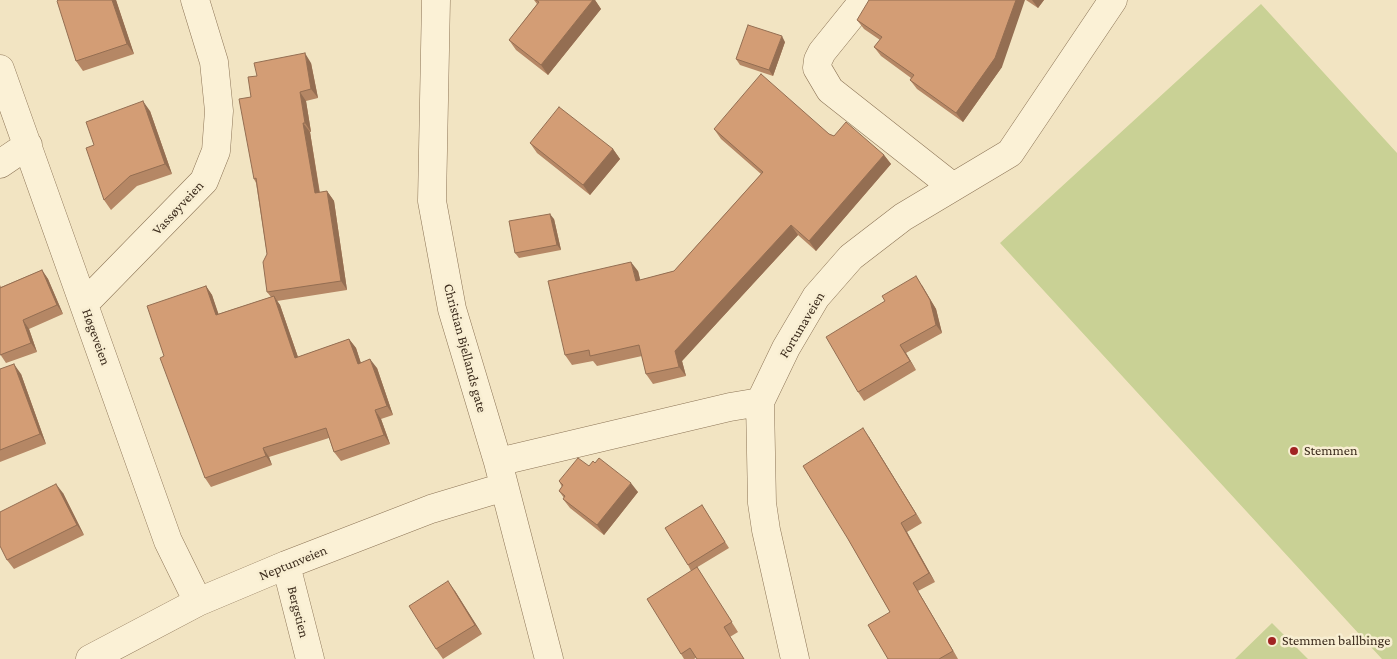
<!DOCTYPE html>
<html>
<head>
<meta charset="utf-8">
<style>
  body { margin:0 }
  canvas { display:block; background:#f2e4c2 }
</style>
</head>
<body>
<canvas width="1397" height="659"></canvas>
<script>
const c = document.querySelector('canvas').getContext('2d');
c.lineJoin = 'round';
function fill(path, color) { c.fillStyle = color; c.fill(path, 'evenodd'); }
const shape = rows => new Path2D(rows.map(r => 'M' + r).join(''));
function trace(path, color, width, dash) { c.strokeStyle = color; c.lineWidth = width; c.lineCap = dash ? 'butt' : 'round'; c.setLineDash(dash || []); c.stroke(path); }
function write(font, color, halo, rows, align = 'center') {
  c.font = font + ' "Crimson Pro",serif'; c.lineWidth = 5; c.setLineDash([]); c.textBaseline = 'middle'; c.strokeStyle = halo; c.fillStyle = color; for (const [text, x, y, turn = 0] of rows) {
    c.save(); c.translate(x, y); c.rotate((+turn || 0) * Math.PI / 180); c.textAlign = isNaN(turn) ? turn : align; if (halo) c.strokeText(text, 0, 0); c.fillText(text, 0, 0); c.restore();
  }
}
fill(shape([
  [1261,4,1397,153,1397,659,1382,659,1000,243],
  [1272,623,1308,659,1235,659]
]), '#c9d195');
const street = shape([
  [436,0,432,201,452,309,498,462,549,659],
  [864,0,822,52,818,60,817,68,830,90,953,187],
  [0,69,168,541,198,602],
  [0,164,28,145],
  [84,304,204,181,216,151,219,111,214,62,195,0],
  [760,402,762,503,766,530,795,659],
  [498,462,730,407,760,402,786,348,816,297,851,257,903,217,1010,153,1113,0],
  [286,565,310,659],
  [90,659,198,602,286,565,431,509,504,487]
]);
trace(street, '#8d7557', 29);
trace(street, '#fbf1d6', 28);
fill(shape([
  [58,0,116,0,134,54,83,71,76,61],
  [534,0,595,0,601,9,548,75,516,50,509,40,537,4],
  [1026,0,1044,0,1038,8],
  [857,20,1002,67,963,122,917,89,910,80,911,78,881,56,874,47,880,40,864,29],
  [785,42,773,76,740,65,736,59],
  [311,63,318,98,306,101,311,132,310,132,320,193,327,191,334,201,347,290,277,301,280,305,298,357,349,339,356,348,361,363,377,368,393,415,381,419,390,444,341,461,334,452,329,438,269,457,272,465,211,487,205,478,164,356,206,286,212,295,218,314,271,297,267,292,267,254,256,183,254,179,251,97,257,76],
  [150,111,172,174,137,186,111,210,104,200,94,145],
  [714,129,829,134,884,155,891,164,816,251,798,235,682,361,686,376,653,384,646,374,642,356,597,366,593,361,572,365,565,355,638,271,640,280,674,271,761,174,721,139],
  [530,143,613,149,620,159,590,195,537,153],
  [554,219,561,250,519,258,515,253],
  [42,270,48,279,63,314,29,329,37,352,6,363,0,354,0,285,1,287],
  [922,285,936,309,942,333,906,353,916,370,864,401,858,392],
  [0,369,21,374,46,444,0,462],
  [869,437,922,523,907,532,935,582,918,591,958,659,888,659,890,612,848,539],
  [589,466,638,492,604,535,570,508,563,499,564,498,559,491,562,487,559,481],
  [63,493,84,535,14,569,7,560],
  [702,505,729,548,691,571,688,565],
  [697,567,738,632,694,659,684,659,681,654],
  [455,591,482,634,443,659,436,649]
]), '#b58765');
fill(shape([
  [112,0,116,0,134,54,127,44],
  [593,0,595,0,601,9,548,75,541,65],
  [1016,0,1025,0,1002,67,963,122,956,113],
  [1032,0,1044,0,1038,8],
  [782,36,785,42,773,76,769,70],
  [305,53,311,63,318,98,311,89],
  [300,92,306,101,311,132,305,123],
  [143,101,150,111,172,174,165,164],
  [303,123,310,132,321,202,315,193],
  [613,149,620,159,590,195,583,185],
  [884,155,891,164,816,251,809,241],
  [327,191,334,201,347,290,341,281],
  [550,214,554,219,561,250,557,245],
  [791,225,798,235,682,361,686,376,679,367,675,351],
  [631,262,638,271,643,291,636,281],
  [42,270,48,279,63,314,57,305],
  [916,276,936,309,942,333,936,325],
  [206,286,212,295,222,324,216,315],
  [274,296,280,305,301,366,295,358],
  [23,320,29,329,37,352,31,343],
  [349,339,356,348,364,373,358,364],
  [900,345,906,353,916,370,910,361],
  [370,359,377,368,393,415,387,406],
  [14,364,21,374,46,444,40,434],
  [375,410,381,419,390,444,384,435],
  [863,428,869,437,922,523,916,514],
  [263,448,269,457,272,465,266,456],
  [631,483,638,492,604,535,597,525],
  [56,484,63,493,84,535,77,525],
  [901,523,907,532,935,582,929,573],
  [448,581,455,591,482,634,475,625],
  [913,583,918,591,958,659,953,651]
]), '#946e52');
const building = shape([
  [58,0,112,0,127,44,76,61,57,1,58,0],
  [536,0,593,0,541,65,509,40,539,2,536,0],
  [869,0,1016,0,995,58,956,113,910,80,914,75,874,47,882,37,857,20,869,0],
  [748,25,782,36,769,70,736,59,748,25],
  [305,53,311,89,300,92,305,123,303,123,315,193,327,191,341,281,267,292,263,262,267,254,256,178,254,179,239,99,251,97,248,77,257,76,254,63,305,53],
  [761,74,829,134,834,136,846,122,884,155,809,241,791,225,675,351,679,367,646,374,639,345,590,356,589,350,565,355,548,281,631,262,636,281,674,271,763,172,714,129,761,74],
  [143,101,165,164,130,176,104,200,86,148,94,145,86,122,143,101],
  [559,107,613,149,583,185,530,143,559,107],
  [550,214,557,245,515,253,509,221,550,214],
  [42,270,57,305,23,320,31,343,0,355,0,288,42,270],
  [916,276,930,300,936,325,900,345,910,361,858,392,826,337,885,301,882,296,916,276],
  [206,286,216,315,274,296,295,358,349,339,358,364,370,359,387,406,375,410,384,435,334,452,326,428,263,448,266,456,205,478,160,358,164,356,147,306,206,286],
  [14,364,40,434,0,450,0,369,14,364],
  [863,428,916,514,901,523,929,573,913,583,953,651,939,659,888,659,868,625,890,612,848,539,803,466,863,428],
  [578,458,589,466,593,461,595,463,599,458,631,483,597,525,563,499,565,496,559,491,563,485,559,481,578,458],
  [56,484,77,525,7,560,0,546,0,512,56,484],
  [702,505,725,542,688,565,665,528,702,505],
  [697,567,732,622,724,627,744,659,697,659,690,648,681,654,647,599,697,567],
  [448,581,475,625,436,649,409,606,448,581]
]);
fill(building, '#d39d75');
trace(building, '#946e52', 1);
for (const [x, y, r, color] of [
  [1294,451,5,"#a12322"],
  [1272,641,5,"#a12322"]
]) { const dot = new Path2D(); dot.arc(x, y, r, 0, 2 * Math.PI); c.fillStyle = color; c.fill(dot); trace(dot, '#f8eed2', 2); }
write('14px', '#3c2c1d', '#f8eed2', [
  ["Vassøyveien",178,208,-47],
  ["Fortunaveien",802,325,-59],
  ["Høgeveien",96,337,70],
  ["Christian Bjellands gate",465,348,75],
  ["Neptunveien",293,563,-22],
  ["Bergstien",298,612,76]
]);
write('14px', '#3c2c1d', '#f8eed2', [
  ["Stemmen",1304,451],
  ["Stemmen ballbinge",1282,641]
], 'left');
</script>
</body>
</html>
